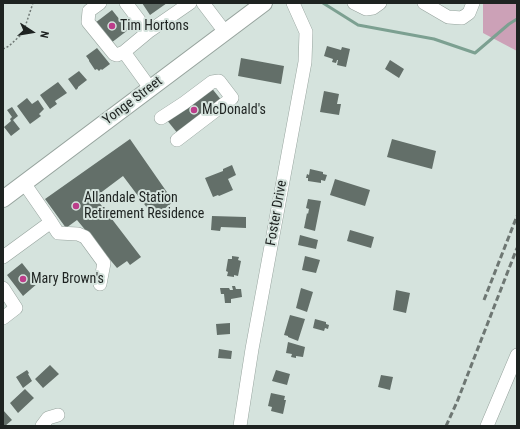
<!DOCTYPE html>
<html>
<head>
<meta charset="utf-8">
<style>
  body { margin:0 }
  #map { position:relative; width:520px; height:429px; overflow:hidden; background:#d5e3dd; font-family:"Roboto Condensed",sans-serif }
  canvas { display:block }
  .frame { position:absolute; inset:0; border:4px solid #1e2321; pointer-events:none }
  .north { position:absolute; left:12px; top:12px; width:40px; height:40px; -webkit-text-stroke:3px #d5e3dd; paint-order:stroke; rotate:102deg; font-size:11px; font-weight:700; line-height:16px; text-align:center; color:#1e2321 }
  .north::after { content:''; display:block; margin:auto; width:14px; height:18px; background:#1e2321; clip-path:polygon(50% 0,100% 100%,50% 72%,0 100%) }
</style>
</head>
<body>
<div id="map">
<canvas width="520" height="429"></canvas>
<div class="frame"></div>
<div class="north">N</div>
</div>
<script>
const c = document.querySelector('canvas').getContext('2d');
c.lineJoin = 'round';
function fill(path, color) { c.fillStyle = color; c.fill(path, 'evenodd'); }
const shape = rows => new Path2D(rows.map(r => 'M' + r).join(''));
function trace(path, color, width, dash) { c.strokeStyle = color; c.lineWidth = width; c.lineCap = dash ? 'butt' : 'round'; c.setLineDash(dash || []); c.stroke(path); }
function write(font, color, halo, rows, align = 'center') {
  c.font = font + ' "Roboto Condensed",sans-serif'; c.lineWidth = 4; c.setLineDash([]); c.textBaseline = 'middle'; c.strokeStyle = halo; c.fillStyle = color; for (const [text, x, y, turn = 0] of rows) {
    c.save(); c.translate(x, y); c.rotate((+turn || 0) * Math.PI / 180); c.textAlign = isNaN(turn) ? turn : align; if (halo) c.strokeText(text, 0, 0); c.fillText(text, 0, 0); c.restore();
  }
}
fill(shape([
  [483,3,517,3,517,51,483,33]
]), '#cca1b7');
trace(shape([
  [323,3,358,25,434,39,475,53,509,24,517,19]
]), '#7ca091', 3);
fill(shape([
  [142,3,167,3,150,15],
  [112,10,128,30,111,43,95,23],
  [327,46,341,50,342,47,350,49,346,67,337,65,338,60,337,60,336,63,332,62,333,59,324,56],
  [97,48,110,64,102,70,101,69,99,71,97,69,95,70,89,61,89,60,86,56],
  [241,58,284,66,281,84,238,76],
  [390,60,404,69,399,78,385,69],
  [79,71,87,80,78,87,78,88,76,90,68,79],
  [58,82,67,93,55,101,57,104,50,109,40,95],
  [210,86,222,101,179,135,166,119],
  [324,91,339,94,337,104,341,104,339,115,320,112],
  [27,98,32,104,38,100,44,109,39,114,41,116,30,124,17,106],
  [12,107,18,116,13,120,20,129,11,136,4,127,11,121,10,119,12,117,7,110],
  [130,139,171,198,170,199,173,202,164,209,167,214,162,218,159,213,154,217,123,176,95,197,141,257,130,265,127,261,117,268,77,220,66,228,45,199],
  [392,139,436,151,432,169,387,157],
  [232,165,236,175,228,179,233,190,219,196,218,195,213,197,205,178,223,171,223,169],
  [310,169,323,172,323,174,327,175,325,181,321,180,321,183,308,181,308,178,306,178,307,174,309,175],
  [335,179,370,190,365,206,330,195],
  [308,199,321,201,315,231,304,228,307,213,308,214,309,209,306,208],
  [212,216,246,217,246,228,221,227,220,231,211,230],
  [350,230,374,237,371,248,347,241],
  [300,235,318,240,316,249,298,245],
  [232,256,239,257,238,260,241,261,238,276,234,275,234,277,227,276,228,272,226,271,228,259,232,259],
  [305,256,320,260,316,273,302,270],
  [22,263,38,283,23,296,7,275],
  [232,286,235,286,236,289,241,289,242,297,231,299,231,303,225,303,224,294,221,294,220,288,229,288,230,290,233,290],
  [301,288,313,292,307,312,296,308],
  [396,290,410,293,406,313,393,310],
  [290,315,305,319,298,341,288,337,288,336,284,335],
  [315,319,326,322,326,324,329,325,328,329,325,328,324,331,313,328],
  [230,323,230,334,217,335,216,324],
  [288,342,305,347,303,357,296,356,296,358,291,357,292,354,286,353],
  [219,349,232,351,231,359,218,358],
  [50,365,59,374,43,388,35,379],
  [27,370,29,373,28,374,32,381,23,388,16,377],
  [276,370,290,374,287,385,272,381],
  [381,375,393,377,390,390,378,387],
  [25,389,34,398,18,413,10,403],
  [271,393,285,396,284,400,286,400,283,414,271,411,272,407,268,406],
  [3,410,12,420,5,426,3,426]
]), '#636f69');
const minor = shape([
  [100,3,89,11,88,22,114,54,117,55,124,52],
  [126,3,148,32],
  [203,3,225,32],
  [354,3,366,9,373,8,380,3],
  [424,3,448,17,462,18,469,13,473,3],
  [150,88,124,52,148,32,190,3],
  [161,118,184,103,212,82,219,81,232,98,177,140],
  [24,183,51,222,58,233,78,234,85,237,104,263,100,284],
  [3,257,51,222],
  [3,288,16,308,3,318],
  [42,426,48,418,58,415],
  [240,426,252,349,305,62,306,32,293,3],
  [487,426,517,355]
]);
const major = shape([
  [3,199,264,3]
]);
trace(minor, '#96a39d', 14);
trace(major, '#96a39d', 18);
trace(shape([
  [3,49,9,46,23,33,33,3]
]), '#727b77', 1.5, [2, 2]);
trace(minor, '#fff', 13);
trace(major, '#fff', 16);
trace(shape([
  [484,300,517,216],
  [446,426,457,402,517,248]
]), '#6e7773', 3, [6, 3]);
for (const [x, y, r, color] of [
  [112,26,4,"#bc3d8a"],
  [194,110,4,"#bc3d8a"],
  [76,206,4,"#bc3d8a"],
  [23,279,4,"#bc3d8a"]
]) { const dot = new Path2D(); dot.arc(x, y, r, 0, 2 * Math.PI); c.fillStyle = color; c.fill(dot); trace(dot, '#d5e3dd', 1.5); }
write('14px', '#1e2321', '#d5e3dd', [
  ["Tim Hortons",120,26],
  ["McDonald's",202,110],
  ["Allandale Station",84,198],
  ["Retirement Residence",84,214],
  ["Mary Brown's",31,279]
], 'left');
write('14px', '#1e2321', '#d5e3dd', [
  ["Yonge Street",133,101,-37],
  ["Foster Drive",277,213,-80]
]);
</script>
</body>
</html>
